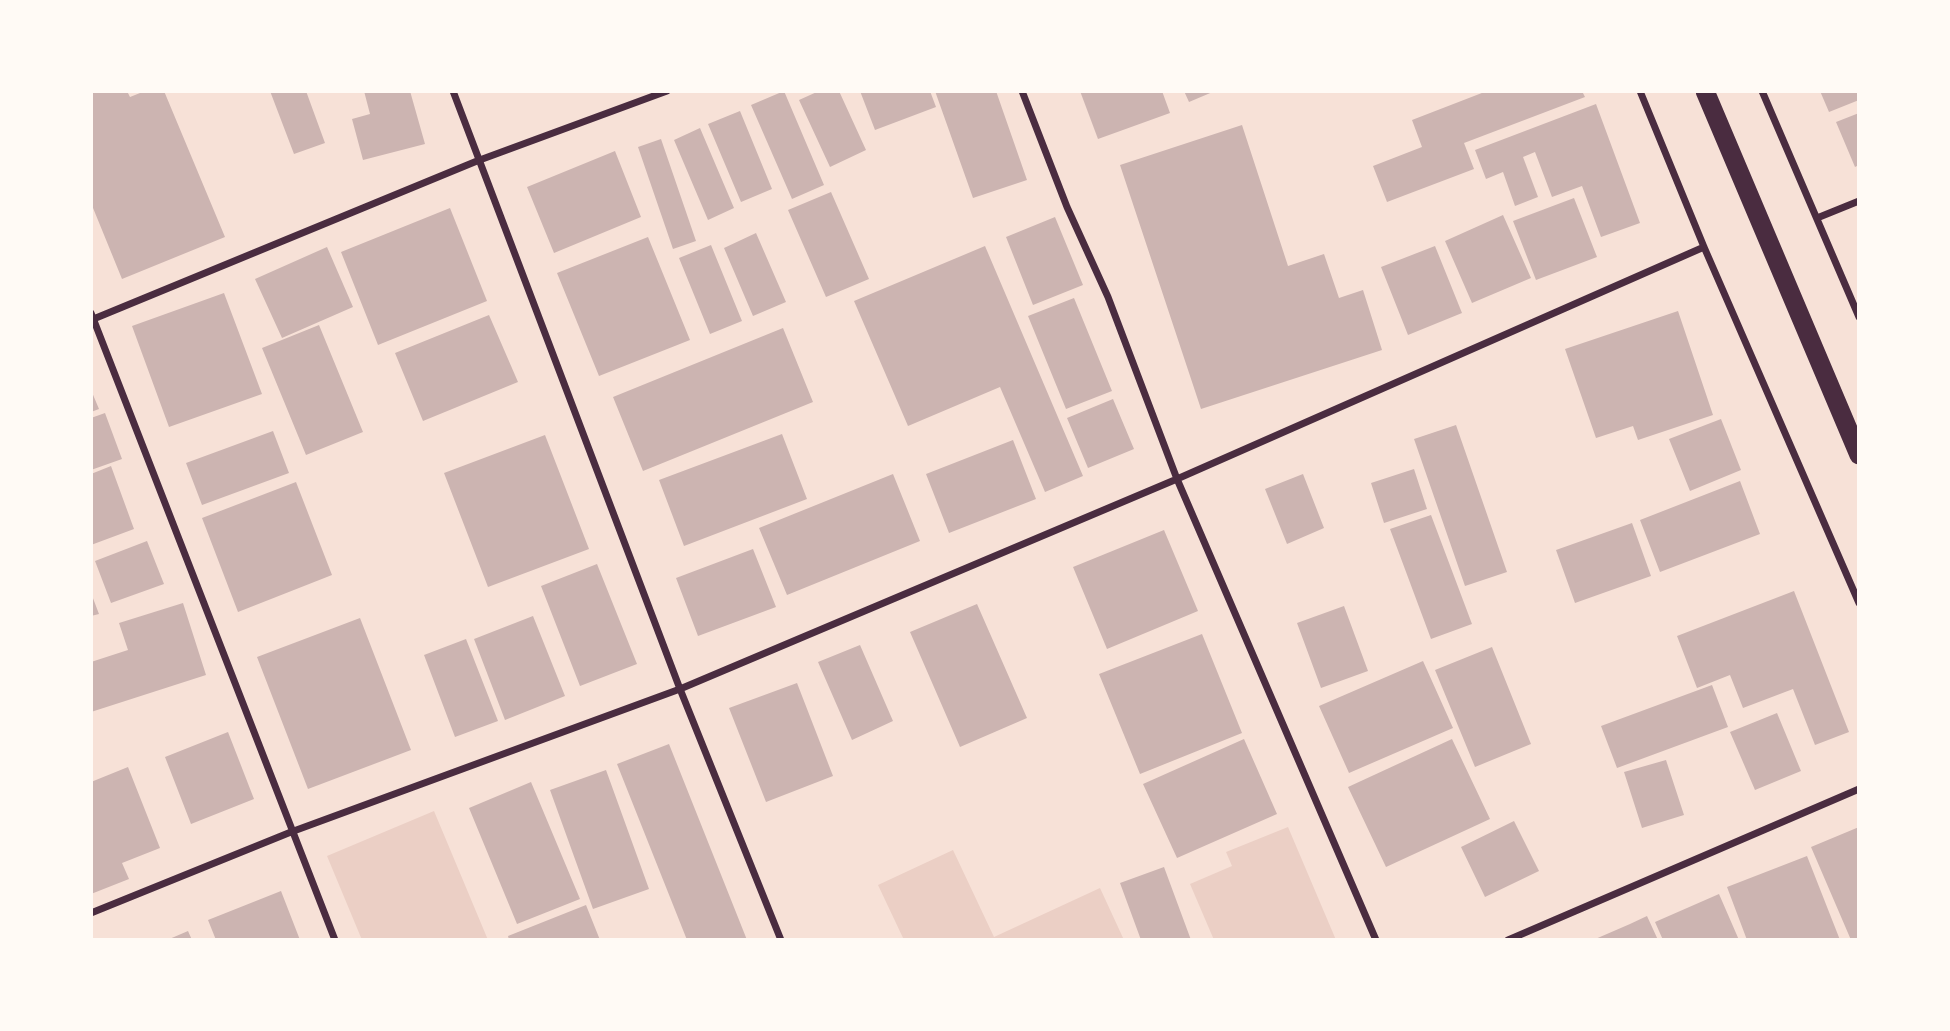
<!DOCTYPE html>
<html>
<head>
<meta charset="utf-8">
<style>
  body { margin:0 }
  #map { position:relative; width:1950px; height:1031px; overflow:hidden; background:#f7e1d7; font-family:Karla,sans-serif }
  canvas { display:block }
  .frame { position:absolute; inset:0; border:93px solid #fffaf5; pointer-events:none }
</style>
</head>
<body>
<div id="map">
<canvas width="1950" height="1031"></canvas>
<div class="frame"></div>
</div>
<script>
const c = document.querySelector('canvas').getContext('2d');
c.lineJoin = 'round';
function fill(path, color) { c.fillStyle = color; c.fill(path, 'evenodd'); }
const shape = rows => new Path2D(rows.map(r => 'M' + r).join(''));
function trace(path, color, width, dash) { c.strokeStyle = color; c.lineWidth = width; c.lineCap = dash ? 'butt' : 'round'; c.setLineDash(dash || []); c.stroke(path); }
fill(shape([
  [434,811,488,940,362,940,327,856],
  [1288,827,1336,940,1214,940,1190,884,1232,866,1226,852],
  [953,850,994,937,1100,888,1124,940,904,940,878,885]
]), '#ebcfc5');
fill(shape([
  [91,91,127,91,130,97,145,91,164,91,225,237,122,279,91,203],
  [270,91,306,91,325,143,294,154],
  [364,91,410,91,425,144,363,160,352,119,370,114],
  [784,91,824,185,792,199,751,105],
  [819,91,839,91,866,150,830,167,799,100],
  [860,91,930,91,936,107,875,130],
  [935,91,996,91,1027,180,973,198],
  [1080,91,1162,91,1170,113,1098,139],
  [1184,91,1215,91,1189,102],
  [1487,91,1582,91,1585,97,1464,143,1474,169,1387,202,1373,166,1422,147,1412,120],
  [1820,91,1859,91,1859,100,1829,112],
  [1596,104,1640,223,1601,237,1582,186,1552,197,1535,152,1523,157,1538,197,1515,206,1503,172,1486,179,1475,150],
  [740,111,772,189,741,202,708,124],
  [1859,113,1859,165,1855,167,1836,122],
  [1242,125,1288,266,1324,254,1339,298,1363,290,1382,350,1201,409,1120,165],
  [700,128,734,208,708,220,674,140],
  [661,139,696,241,673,249,638,147],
  [615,151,641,217,554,253,527,187],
  [831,192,869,279,826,297,788,210],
  [1574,198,1597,257,1536,280,1513,221],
  [450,208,487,301,378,345,341,252],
  [1503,215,1531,278,1472,303,1445,241],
  [1055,217,1083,285,1033,305,1006,237],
  [756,233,786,302,753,316,724,248],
  [648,237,690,340,599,376,557,273],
  [711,245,742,321,710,334,679,258],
  [985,246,1083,476,1045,492,1000,387,908,426,854,301],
  [1435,246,1462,313,1408,335,1381,267],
  [327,247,353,307,282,338,255,279],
  [224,293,262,394,169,427,132,326],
  [1074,298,1112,391,1066,409,1028,316],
  [1678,311,1713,415,1638,440,1633,426,1596,438,1565,349],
  [489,315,518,382,423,421,395,353],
  [319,325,363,432,306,455,262,348],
  [783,328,813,402,643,471,613,397],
  [91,390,99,409,91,412],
  [1113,399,1134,449,1088,468,1067,418],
  [105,413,122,459,91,470,91,418],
  [1721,419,1741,470,1690,491,1669,439],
  [1456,425,1507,572,1465,586,1414,439],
  [273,431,289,473,202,505,186,463],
  [782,434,807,499,684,546,659,480],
  [545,435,589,549,488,587,444,473],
  [1013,440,1036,499,949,533,926,474],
  [111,466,134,529,91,545,91,474],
  [1414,469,1427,509,1384,523,1371,483],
  [893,474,920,541,787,595,759,528],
  [1303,474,1324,528,1287,544,1265,489],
  [1740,481,1760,534,1660,572,1640,520],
  [296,482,332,575,238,612,202,518],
  [1431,515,1472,624,1431,639,1390,529],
  [1632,523,1651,576,1575,603,1556,550],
  [1164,530,1198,611,1107,649,1073,567],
  [147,541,164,584,111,603,95,561],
  [753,549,776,607,698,636,676,578],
  [597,564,637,664,580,686,541,586],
  [1794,591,1849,732,1815,745,1793,689,1743,708,1730,675,1697,688,1677,636],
  [91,593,99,614,91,616],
  [183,603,206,675,91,712,91,662,128,650,119,623],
  [977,604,1027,718,960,747,910,632],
  [1344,606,1368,671,1321,688,1297,623],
  [533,616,565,696,505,720,474,639],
  [360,618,411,750,308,789,257,657],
  [1202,634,1242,733,1140,774,1099,674],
  [466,639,498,721,455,737,424,655],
  [860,645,893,721,852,740,818,662],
  [1492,647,1531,744,1475,767,1435,670],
  [1423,661,1453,728,1349,773,1319,706],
  [797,683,833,776,766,802,729,708],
  [1712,685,1728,727,1617,768,1601,726],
  [1777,713,1801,771,1755,790,1730,732],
  [228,732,254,799,191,824,165,757],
  [1244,739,1277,814,1177,858,1143,784],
  [1452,739,1490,819,1386,867,1348,787],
  [669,744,747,940,687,940,617,764],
  [1666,760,1684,815,1642,828,1624,772],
  [128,767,160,848,122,863,129,879,91,894,91,782],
  [606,770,649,889,593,909,550,790],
  [531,782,580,899,517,924,469,808],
  [1514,821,1539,871,1485,897,1461,847],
  [1859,827,1859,940,1851,940,1811,847],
  [1807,856,1840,940,1747,940,1727,887],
  [1164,867,1191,940,1141,940,1120,883],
  [281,891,300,940,216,940,208,920],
  [1719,894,1739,940,1663,940,1655,922],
  [586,905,600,940,509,940,508,936],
  [1647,916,1658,940,1593,940,1630,924],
  [188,931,192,940,167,940]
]), '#ccb4b1');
trace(shape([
  [453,91,680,689,781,940],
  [1022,91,1067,207,1108,297,1177,479,1376,940],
  [1640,91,1704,247,1859,603],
  [1762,91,1859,317],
  [1817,218,1859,201],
  [91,313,335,940],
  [91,320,477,161,667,91],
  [91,913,291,832,680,689,1177,479,1704,247],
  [1508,940,1859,789]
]), '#4a2c40', 7);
trace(shape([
  [1705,91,1859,455]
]), '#4a2c40', 19);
</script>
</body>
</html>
